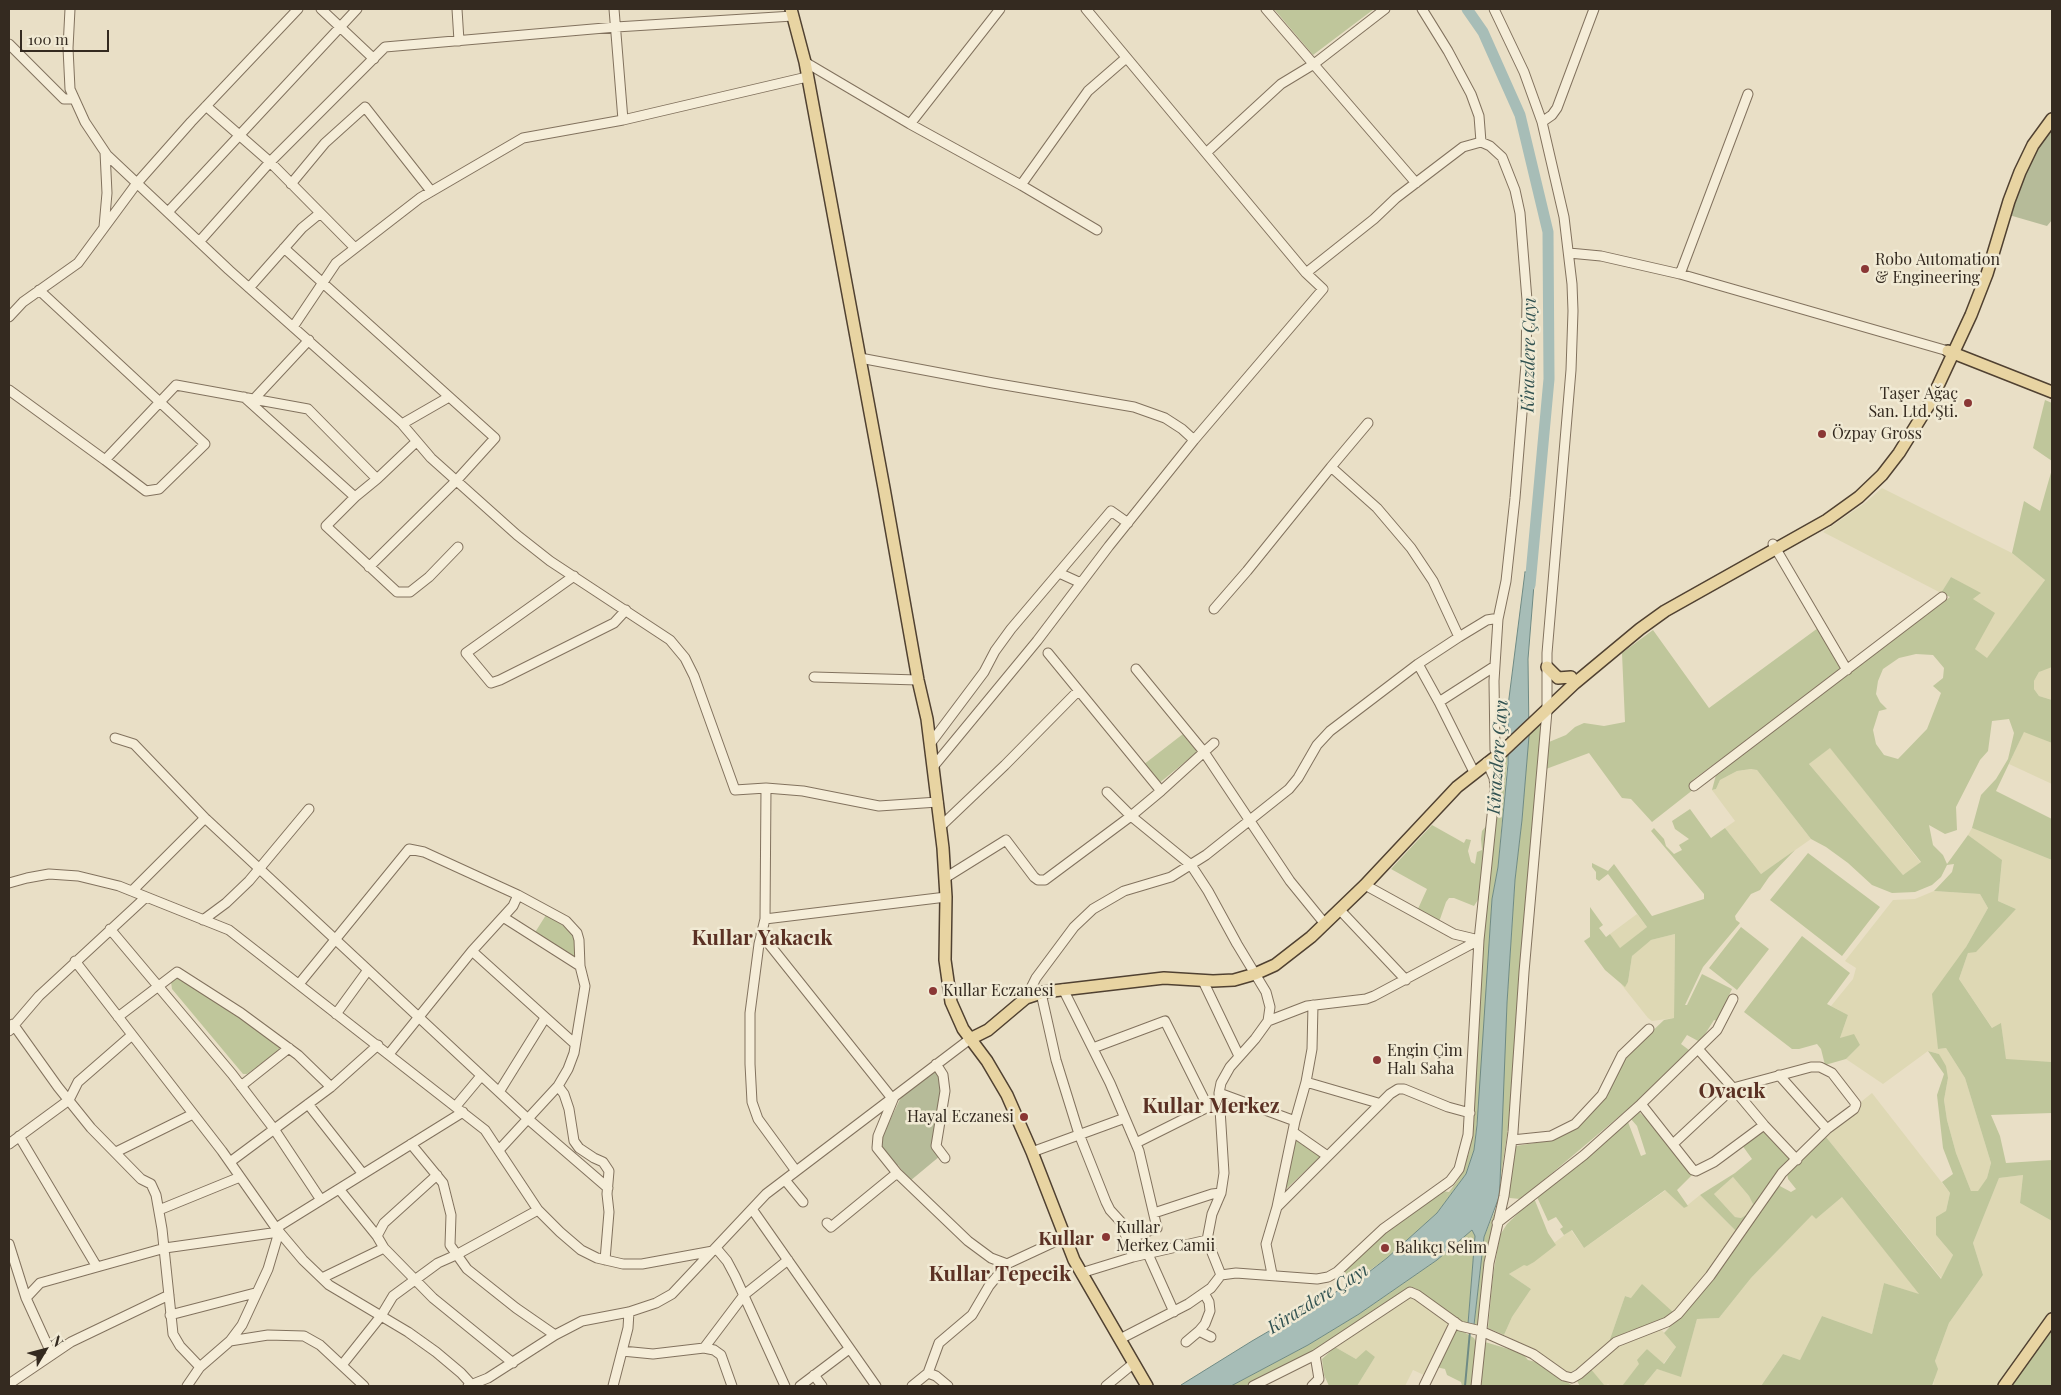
<!DOCTYPE html>
<html>
<head>
<meta charset="utf-8">
<style>
  body { margin:0 }
  #map { position:relative; width:2061px; height:1395px; overflow:hidden; background:#e9dfc6; font-family:"Playfair Display",serif }
  canvas { display:block }
  .frame { position:absolute; inset:0; border:10px solid #342a20; pointer-events:none }
  .north { position:absolute; left:20px; top:1325px; width:50px; height:50px; -webkit-text-stroke:4px #f1ead4; paint-order:stroke; rotate:53deg; font-size:14px; font-weight:700; line-height:20px; text-align:center; color:#342a20 }
  .north::after { content:''; display:block; margin:auto; width:18px; height:22px; background:#342a20; clip-path:polygon(50% 0,100% 100%,50% 72%,0 100%) }
  .scale { position:absolute; left:20px; top:30px; width:89px; height:22px; box-sizing:border-box; border:2px solid #342a20; border-top:0; padding-left:6px; font-size:15px; line-height:18px; white-space:nowrap; color:#342a20; -webkit-text-stroke:4px #f1ead4; paint-order:stroke }
</style>
</head>
<body>
<div id="map">
<canvas width="2061" height="1395"></canvas>
<div class="frame"></div>
<div class="north">N</div>
<div class="scale">100 m</div>
</div>
<script>
const c = document.querySelector('canvas').getContext('2d');
c.lineJoin = 'round';
function fill(path, color) { c.fillStyle = color; c.fill(path, 'evenodd'); }
const shape = rows => new Path2D(rows.map(r => 'M' + r).join(''));
function trace(path, color, width, dash) { c.strokeStyle = color; c.lineWidth = width; c.lineCap = dash ? 'butt' : 'round'; c.setLineDash(dash || []); c.stroke(path); }
function write(font, color, halo, rows, align = 'center') {
  c.font = font + ' "Playfair Display",serif'; c.lineWidth = 5; c.setLineDash([]); c.textBaseline = 'middle'; c.strokeStyle = halo; c.fillStyle = color; for (const [text, x, y, turn = 0] of rows) {
    c.save(); c.translate(x, y); c.rotate((+turn || 0) * Math.PI / 180); c.textAlign = isNaN(turn) ? turn : align; if (halo) c.strokeText(text, 0, 0); c.fillText(text, 0, 0); c.restore();
  }
}
fill(shape([
  [1882,488,2012,553,2045,580,1987,659,1975,649,1973,599,1980,594,1951,577,1941,593,1823,532,1865,503],
  [2047,667,2052,667,2052,700,2039,696,2034,689,2034,681,2039,672],
  [2024,731,2052,743,2052,784,2009,764],
  [1830,747,1921,863,1903,875,1809,764],
  [1751,769,1757,770,1811,839,1761,874,1725,828,1735,821,1712,790,1716,789,1720,780,1737,771],
  [1972,828,2052,860,2052,1062,2006,1060,2001,1024,1993,1029,1959,979,1968,953,2016,909,1998,901,2002,861,1968,835],
  [1934,891,1980,894,1988,908,1966,947,1938,1049,1946,1048,1965,1078,1991,1163,1987,1178,1978,1192,1971,1191,1956,1153,1947,1120,1944,1100,1948,1078,1939,1054,1928,1051,1883,1084,1846,1059,1860,1045,1840,1038,1848,1015,1831,1006,1853,979,1856,968,1845,961,1893,900,1915,899],
  [1637,914,1647,927,1620,949,1610,934],
  [1675,934,1674,1018,1652,1021,1648,1018,1621,984,1625,986,1628,982,1632,956,1641,946,1651,940],
  [1872,1093,1950,1193,1946,1211,1936,1235,1953,1255,1942,1279,1826,1137,1846,1120,1857,1105],
  [2023,1175,2020,1203,2052,1221,2052,1310,1997,1386,1933,1386,1937,1369,1935,1361,1949,1323,1983,1275,1973,1243,1999,1178],
  [1733,1177,1749,1196,1753,1204,1746,1215,1741,1218,1735,1217,1714,1194],
  [1666,1190,1684,1208,1700,1195,1737,1232,1706,1277,1674,1313,1625,1296,1609,1342,1582,1366,1571,1372,1565,1371,1537,1351,1504,1335,1512,1317,1531,1289,1509,1274,1555,1245,1554,1243,1571,1230,1584,1248],
  [1843,1196,1920,1295,1884,1283,1872,1334,1822,1316,1800,1360,1783,1354,1761,1386,1643,1386,1657,1369,1681,1376,1697,1319,1719,1318,1751,1278,1812,1214,1816,1219],
  [1410,1296,1446,1320,1449,1324,1426,1376,1413,1370,1405,1386,1357,1386,1375,1357,1356,1359,1335,1347],
  [1660,1328,1676,1347,1663,1364,1647,1349,1640,1364,1622,1386,1611,1386,1608,1384,1605,1386,1590,1369,1617,1345]
]), '#ded8b4');
fill(shape([
  [1274,9,1374,9,1313,55],
  [2045,400,2052,403,2052,461,2033,448],
  [2052,469,2052,667,2039,672,2034,681,2034,689,2039,696,2052,700,2052,743,2024,732,1996,791,2052,819,2052,860,1972,828,1981,795,1996,779,2008,759,2014,733,2009,719,1992,721,1988,751,1980,760,1956,807,1957,830,1945,834,1929,825,1933,845,1943,855,1947,864,1968,835,2002,860,1998,901,2016,909,1976,952,1968,953,1959,979,1992,1028,2001,1023,2006,1059,2052,1062,2052,1113,1991,1115,2000,1136,2006,1163,2052,1160,2052,1221,2020,1203,2023,1175,1999,1178,1973,1243,1983,1275,1949,1323,1935,1361,1938,1369,1932,1386,1761,1386,1783,1354,1800,1360,1822,1316,1872,1334,1884,1283,1919,1294,1842,1197,1816,1219,1812,1215,1751,1278,1719,1318,1697,1319,1681,1377,1657,1369,1643,1386,1622,1386,1639,1364,1637,1360,1647,1349,1664,1364,1676,1347,1664,1333,1695,1301,1778,1185,1791,1192,1796,1189,1788,1179,1787,1173,1826,1137,1941,1279,1953,1255,1936,1235,1936,1217,1946,1211,1950,1193,1942,1182,1953,1174,1943,1148,1937,1095,1944,1074,1928,1051,1939,1054,1946,1066,1948,1078,1944,1100,1947,1120,1956,1153,1971,1191,1978,1191,1987,1178,1991,1163,1965,1078,1946,1048,1938,1049,1932,994,1966,947,1988,908,1980,894,1934,891,1952,872,1954,864,1947,865,1941,877,1932,885,1915,892,1892,893,1872,885,1848,863,1826,847,1811,839,1757,770,1751,769,1737,771,1720,780,1716,789,1712,790,1716,775,1950,597,1941,593,1951,577,1981,593,1973,599,1995,613,1975,649,1987,658,2045,580,2012,553,2024,501,2040,511],
  [1916,654,1933,655,1944,668,1943,678,1933,686,1941,693,1927,729,1898,759,1884,755,1876,744,1873,730,1879,711,1887,709,1880,702,1876,694,1878,681,1883,669,1899,658],
  [1830,748,1921,862,1903,875,1809,764],
  [1818,628,1841,665,1841,671,1694,779,1690,785,1694,789,1652,822,1631,799,1622,798,1589,753,1546,769,1549,742,1566,735,1575,727,1584,723,1604,726,1625,722,1622,653,1653,630,1709,708],
  [1541,724,1511,1107,1500,1183,1503,1064,1515,880,1522,820,1529,733],
  [1183,734,1197,751,1196,753,1158,784,1143,765],
  [1508,753,1498,867,1492,899,1480,1093,1474,1150,1466,1174,1437,1213,1387,1258,1349,1285,1340,1273,1383,1232,1442,1191,1449,1192,1458,1180,1469,1153,1472,1133,1482,954,1491,840,1505,765,1502,757],
  [1690,809,1711,838,1725,828,1761,874,1795,850,1769,877,1760,890,1751,894,1735,916,1736,920,1740,923,1703,967,1685,1005,1687,1005,1702,974,1732,989,1717,1021,1714,1020,1700,1042,1687,1035,1681,1044,1689,1050,1635,1103,1526,1195,1520,1199,1510,1198,1507,1195,1507,1190,1516,1146,1553,1140,1568,1133,1578,1126,1607,1097,1624,1058,1664,1020,1674,1018,1675,934,1651,940,1632,956,1628,982,1625,987,1605,970,1584,941,1590,937,1590,907,1603,925,1599,928,1606,937,1610,934,1620,948,1647,927,1608,874,1599,881,1596,879,1596,872,1592,867,1592,863,1608,871,1614,864,1652,916,1704,899,1704,894,1651,831,1654,828,1664,839,1666,846,1674,854,1682,850,1679,845,1689,839,1675,829,1672,821],
  [1432,825,1464,843,1466,839,1471,840,1468,851,1471,862,1475,864,1477,852,1482,850,1481,839,1482,831,1487,825,1481,895,1474,906,1454,898,1449,898,1446,902,1439,922,1417,911,1427,889,1391,869],
  [1808,853,1880,907,1842,956,1770,900],
  [546,915,558,921,573,935,576,942,576,958,573,959,534,934],
  [1741,927,1769,949,1737,990,1709,968],
  [1802,936,1850,973,1827,1004,1848,1015,1840,1038,1854,1034,1860,1045,1846,1059,1825,1065,1821,1049,1817,1044,1799,1049,1792,1049,1744,1012],
  [180,978,248,1023,278,1045,280,1050,247,1074,243,1074,172,989,171,982,175,979],
  [1639,1112,1651,1123,1692,1175,1677,1190,1688,1206,1684,1208,1665,1190,1584,1248,1572,1230,1564,1235,1560,1229,1563,1227,1556,1217,1548,1221,1537,1197,1576,1167,1628,1122,1641,1156,1646,1154,1637,1126,1631,1119],
  [1763,1132,1766,1132,1790,1158,1737,1232,1700,1195,1735,1173,1752,1159,1742,1145],
  [1733,1177,1749,1196,1753,1204,1746,1215,1741,1218,1735,1217,1714,1194],
  [1297,1140,1321,1156,1285,1190,1294,1142],
  [1534,1198,1548,1233,1556,1245,1534,1262,1527,1266,1524,1265,1509,1274,1531,1289,1512,1317,1504,1335,1488,1328,1493,1275,1500,1235,1507,1224],
  [1496,1208,1489,1241,1479,1320,1478,1324,1474,1325,1484,1237],
  [1472,1230,1475,1236,1468,1324,1452,1317,1415,1288,1407,1290,1297,1361,1245,1386,1231,1386,1308,1345,1359,1314,1437,1260],
  [1642,1284,1674,1313,1669,1318,1627,1332,1609,1342,1625,1296,1631,1298],
  [2052,1327,2052,1386,2010,1386],
  [1457,1328,1474,1338,1476,1342,1472,1386,1462,1386,1461,1382,1447,1375,1445,1369,1436,1367],
  [1485,1342,1522,1353,1528,1360,1536,1362,1573,1386,1481,1386],
  [1335,1347,1356,1359,1366,1350,1375,1357,1357,1386,1329,1386,1324,1375,1322,1359],
  [1590,1368,1605,1386,1580,1386,1577,1381]
]), '#bfc69b');
fill(shape([
  [2052,129,2052,220,2047,226,2009,215,2026,169,2040,143],
  [937,1072,941,1074,940,1156,910,1181,898,1165,895,1166,882,1148,880,1141,903,1093,932,1073]
]), '#b6bb99');
const water = shape([
  [1525,572,1535,572,1528,659,1529,736,1522,820,1515,880,1507,1003,1500,1183,1499,1197,1484,1237,1474,1325,1468,1324,1475,1236,1472,1230,1437,1260,1359,1314,1308,1345,1231,1386,1181,1386,1181,1385,1252,1341,1365,1275,1387,1258,1437,1213,1466,1174,1474,1150,1477,1125,1492,899,1498,867,1508,764,1508,706,1525,572]
]);
fill(water, '#a7bdb7');
trace(water, '#6f8a84', 1);
trace(shape([
  [1465,1386,1470,1331]
]), '#6f8a84', 2);
trace(shape([
  [1467,9,1483,32,1520,115,1548,232,1549,379,1530,585]
]), '#a7bdb7', 11);
const minor = shape([
  [70,9,68,48,70,89,85,122,107,155,229,270,402,424,431,458,517,535,550,561,670,640,685,658,694,676,735,790,766,788,803,791,879,806,938,802],
  [321,9,374,59],
  [457,9,459,41],
  [614,9,623,120],
  [1266,9,1416,183],
  [9,44,64,99,74,99],
  [805,62,910,124,1000,9],
  [206,106,270,162,355,248],
  [1542,122,1552,115,1557,108,1594,9],
  [910,124,1021,185,1097,230],
  [1481,142,1490,146,1502,157,1515,190,1520,213,1527,300,1526,364,1515,498,1506,581,1498,619],
  [1206,153,1281,84,1314,64,1385,9],
  [291,184,325,143,365,107,431,191],
  [1021,185,1088,91,1126,58],
  [168,212,357,9],
  [104,227,107,193,105,152],
  [199,242,270,162,385,47,616,27,793,16],
  [284,248,495,438,456,481,369,567],
  [1569,253,1601,256,1680,274,1948,351],
  [1306,273,1374,219,1396,198,1463,147,1481,142,1479,116,1471,94,1448,51,1422,9],
  [1680,274,1748,94],
  [249,288,302,228,319,214],
  [39,290,205,444,159,489,146,491,105,460],
  [9,317,23,302,78,263,137,183,191,122,298,9],
  [293,327,336,263,420,198,523,138,623,120,807,77],
  [860,358,993,383,1134,407,1165,418,1182,429,1194,440],
  [9,390,105,460,176,385,308,409,377,479,416,442],
  [244,397,355,497],
  [254,399,309,340],
  [1368,423,1331,467,1377,508,1411,548,1433,581,1459,637],
  [402,424,449,397],
  [377,479,355,497,326,526,397,592,410,592,429,577,458,547],
  [1773,544,1847,670],
  [1059,573,1081,583],
  [574,576,466,653,491,683,500,680,614,623,626,610],
  [1214,609,1247,571,1331,467],
  [1418,664,1439,702,1474,772],
  [1136,669,1204,752,1214,743],
  [814,677,918,680],
  [1439,702,1495,666],
  [115,738,134,744,205,818,528,1119,608,1188],
  [930,744,984,672,995,651,1011,629,1111,511,1128,523],
  [933,767,1037,641,1109,546,1194,440,1323,289,1306,273,1086,9],
  [1694,786,1942,597],
  [766,788,765,919,759,944,750,1013,750,1064,752,1102,758,1119,796,1171],
  [1161,791,1204,752,1290,881,1325,924],
  [1107,792,1131,816,1191,865,1208,891,1237,944,1266,992,1270,1007,1268,1021,1255,1039,1230,1067,1221,1083,1219,1093,1224,1173,1221,1193,1212,1214,1207,1240,1221,1275,1211,1288,1188,1304,1120,1339],
  [941,826,1005,765,1078,691],
  [945,878,1006,840,1034,877,1038,880,1045,880,1131,816,1161,791,1048,653],
  [9,883,27,878,49,874,78,876,119,886,229,930,485,1130,538,1210,560,1232,581,1250,597,1258,623,1264,642,1264,713,1251],
  [132,891,205,818],
  [518,895,566,921,577,933,579,940,580,966],
  [1339,909,1406,980],
  [765,919,946,897],
  [203,920,226,903,249,881,309,809],
  [110,929,232,1074,274,1129,321,1200],
  [761,934,891,1097],
  [75,961,222,1151,276,1228,303,1260,329,1285,408,1332,436,1352,461,1373,472,1385],
  [1203,981,1239,1056],
  [299,984,409,849,424,852,518,895,513,906,472,951,575,1044],
  [1063,989,1110,1083,1139,1151,1157,1228,1135,1236,1141,1255],
  [1041,993,1056,1060,1079,1134,1106,1202,1110,1210,1121,1222,1133,1257],
  [1031,996,1031,988,1036,978,1074,927,1093,909,1124,891,1171,877,1206,855,1289,789,1298,778,1317,745,1330,731,1418,664,1459,637,1487,620,1493,619,1498,619,1494,681,1495,750],
  [336,1014,368,970],
  [118,1017,177,972,241,1013,298,1055,331,1087,230,1162],
  [1268,1021,1307,1006,1366,999,1374,996,1479,940,1454,934,1365,885],
  [13,1024,58,1087,91,1128,141,1179,151,1184,156,1195,162,1229,173,1334,180,1346,200,1367],
  [9,1031,39,996,146,897],
  [1093,1048,1165,1021,1208,1107],
  [389,1054,472,951],
  [936,1064,943,1075,945,1091,936,1146,945,1158],
  [1779,1075,1827,1129],
  [1306,1082,1378,1103],
  [241,1086,289,1048],
  [558,1086,564,1094,569,1109,574,1141,579,1148,594,1158,603,1162,609,1171,607,1194,609,1212,605,1260],
  [331,1087,378,1045],
  [499,1092,545,1018],
  [1219,1093,1295,1121,1306,1082,1312,1049,1313,1005],
  [894,1097,878,1136,877,1148,897,1173,968,1241,991,1258,1007,1264,1065,1237],
  [308,1104,363,1174],
  [1641,1104,1693,1170,1696,1171,1714,1162,1764,1125],
  [456,1106,481,1076],
  [1293,1132,1326,1155],
  [19,1136,97,1267,165,1248,279,1232,268,1269,242,1325,230,1341,200,1367,187,1386],
  [1512,1140,1551,1136,1575,1124,1602,1095,1622,1055,1649,1029],
  [1136,1143,1212,1105],
  [9,1144,69,1100,78,1082,132,1035],
  [411,1144,443,1183,451,1215,450,1245,467,1269,516,1308,555,1335],
  [1673,1144,1733,1088,1764,1125,1797,1160],
  [500,1149,558,1086,568,1069,574,1053,585,986,580,966,503,917],
  [116,1152,193,1114],
  [1032,1152,1125,1118],
  [437,1175,384,1223,377,1236,384,1248,433,1298,513,1363],
  [785,1180,803,1202],
  [339,1189,377,1236],
  [1277,1207,1295,1121],
  [752,1209,876,1386],
  [159,1210,240,1177],
  [1154,1213,1212,1194,1221,1193],
  [827,1223,831,1227,897,1173],
  [1497,1223,1584,1155,1641,1104,1717,1030,1733,999],
  [276,1228,463,1112],
  [9,1244,26,1298,52,1355],
  [716,1248,727,1261,735,1276,785,1386],
  [1148,1254,1174,1312],
  [1081,1273,1133,1257,1207,1240],
  [1272,1274,1266,1244,1277,1207,1390,1094,1398,1089,1404,1089,1448,1107,1470,1113],
  [1221,1275,1236,1273,1317,1279,1328,1277,1337,1272,1383,1229,1450,1181,1459,1169,1468,1135,1479,940,1495,787,1494,778,1487,762],
  [322,1278,384,1248],
  [1204,1293,1209,1302,1210,1311,1205,1324,1199,1331,1211,1337],
  [26,1298,40,1283,97,1267],
  [170,1315,255,1293],
  [230,1341,268,1335,304,1336,320,1345,364,1386],
  [1186,1342,1199,1331],
  [622,1351,653,1354,704,1348],
  [342,1365,381,1316,393,1296,438,1263,456,1255,538,1210],
  [928,1373,939,1343,972,1315,989,1286,1007,1264],
  [814,1375,822,1386],
  [9,1384,71,1342,169,1295],
  [468,1386,488,1378,555,1335,582,1321,629,1312,656,1303,672,1294,766,1194,970,1039],
  [613,1386,628,1328,629,1312],
  [732,1386,721,1355,714,1350,704,1348,744,1295,788,1260],
  [800,1386,849,1349],
  [912,1386,928,1373,936,1376,948,1386],
  [1106,1386,1134,1363],
  [1253,1386,1315,1355],
  [1312,1386,1319,1379,1315,1355,1410,1292,1417,1295,1460,1326,1481,1331,1533,1354,1564,1376,1572,1378,1579,1374,1616,1342,1667,1322,1678,1314,1710,1276,1782,1173,1827,1129,1854,1109,1856,1104,1832,1073,1820,1067,1811,1067,1733,1088,1698,1049],
  [1424,1386,1455,1322],
  [1476,1386,1489,1263,1504,1196,1513,1132,1524,972,1547,711,1547,653,1571,370,1573,311,1572,284,1564,217,1542,122,1524,72,1494,9]
]);
const major = shape([
  [791,9,805,62,884,488,918,680,927,719,943,848,946,897,945,960,951,1002,963,1029,987,1061,1007,1095,1032,1152,1074,1260,1147,1386],
  [1948,351,2052,392],
  [1547,667,1558,678,1571,677],
  [970,1039,988,1030,1026,998,1044,992,1164,978,1213,981,1234,980,1255,974,1275,965,1311,937,1365,885,1457,787,1503,751,1575,683,1640,629,1665,611,1827,520,1859,497,1882,475,1899,453,1930,403,1971,315,1987,274,2009,201,2020,172,2033,145,2052,119],
  [2004,1386,2052,1319]
]);
trace(minor, '#82725e', 11);
trace(major, '#504131', 14);
trace(minor, '#f5edd8', 9);
trace(major, '#e8d4a2', 11);
for (const [x, y, r, color] of [
  [1865,269,5,"#8a3735"],
  [1968,403,5,"#8a3735"],
  [1822,434,5,"#8a3735"],
  [933,991,5,"#8a3735"],
  [1377,1060,5,"#8a3735"],
  [1024,1117,5,"#8a3735"],
  [1106,1237,5,"#8a3735"],
  [1385,1248,5,"#8a3735"]
]) { const dot = new Path2D(); dot.arc(x, y, r, 0, 2 * Math.PI); c.fillStyle = color; c.fill(dot); trace(dot, '#f1ead4', 2); }
write('16px', '#342a20', '#f1ead4', [
  ["Robo Automation",1875,260],
  ["& Engineering",1875,278],
  ["Taşer Ağaç",1958,394,"right"],
  ["San. Ltd. Şti.",1958,412,"right"],
  ["Özpay Gross",1832,434],
  ["Kullar Eczanesi",943,991],
  ["Engin Çim",1387,1051],
  ["Halı Saha",1387,1069],
  ["Hayal Eczanesi",1014,1117,"right"],
  ["Kullar",1116,1228],
  ["Merkez Camii",1116,1246],
  ["Balıkçı Selim",1395,1248]
], 'left');
write('italic 18px', '#315251', '#f1ead4', [
  ["Kirazdere Çayı",1529,355,-89],
  ["Kirazdere Çayı",1498,757,-86],
  ["Kirazdere Çayı",1318,1299,-32]
]);
write('bold 19px', '#5b3124', '#f1ead4', [
  ["Kullar",1066,1239]
]);
write('bold 21px', '#5b3124', '#f1ead4', [
  ["Kullar Yakacık",762,938],
  ["Ovacık",1732,1091],
  ["Kullar Merkez",1211,1106],
  ["Kullar Tepecik",1000,1274]
]);
</script>
</body>
</html>
